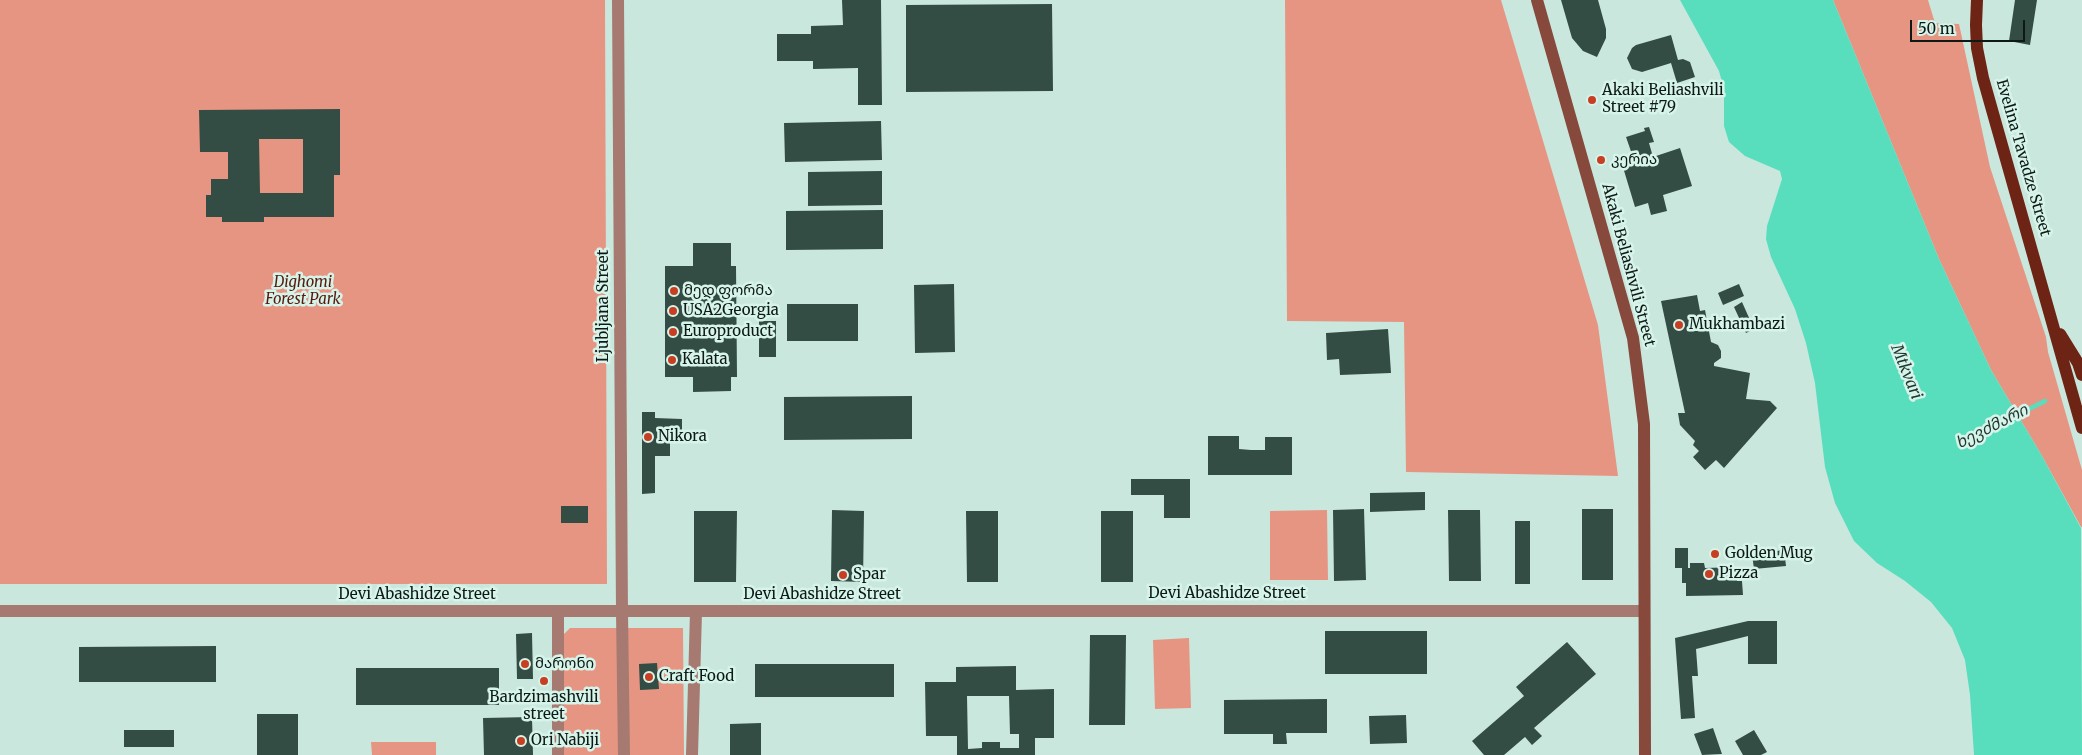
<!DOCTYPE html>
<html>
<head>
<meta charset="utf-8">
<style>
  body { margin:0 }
  #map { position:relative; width:2082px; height:755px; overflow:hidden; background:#cae7dd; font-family:Merriweather,serif }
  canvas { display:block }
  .scale { position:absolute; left:1910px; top:20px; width:115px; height:22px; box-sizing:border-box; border:2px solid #0e1916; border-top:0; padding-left:6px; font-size:15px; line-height:18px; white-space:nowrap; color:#0e1916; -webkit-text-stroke:4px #d7f4ea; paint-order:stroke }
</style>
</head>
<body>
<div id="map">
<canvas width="2082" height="755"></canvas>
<div class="scale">50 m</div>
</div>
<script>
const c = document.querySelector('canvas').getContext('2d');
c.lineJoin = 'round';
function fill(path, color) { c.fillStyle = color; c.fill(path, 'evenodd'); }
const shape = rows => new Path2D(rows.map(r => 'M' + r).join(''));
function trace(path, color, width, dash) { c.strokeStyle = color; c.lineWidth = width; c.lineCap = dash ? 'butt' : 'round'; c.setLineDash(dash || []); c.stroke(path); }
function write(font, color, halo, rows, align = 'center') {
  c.font = font + ' Merriweather,"Noto Sans Georgian",serif'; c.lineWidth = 5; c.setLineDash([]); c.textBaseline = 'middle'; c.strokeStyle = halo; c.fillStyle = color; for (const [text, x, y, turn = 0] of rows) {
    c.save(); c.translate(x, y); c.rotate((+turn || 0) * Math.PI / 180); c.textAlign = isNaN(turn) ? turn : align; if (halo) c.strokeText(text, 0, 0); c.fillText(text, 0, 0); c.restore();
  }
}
fill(shape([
  [0,0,605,0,607,584,0,584],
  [1285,0,1501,0,1598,325,1618,476,1406,472,1404,322,1287,321],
  [1833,0,1928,0,1935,23,1959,24,1990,167,2046,337,2048,352,2082,470,2082,527,2081,527,2042,456,1991,370,1939,259],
  [1327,510,1328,580,1270,580,1270,511],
  [570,628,683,628,684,755,564,755,564,634],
  [1189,638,1191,708,1155,709,1153,640],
  [371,742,436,742,436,755,372,755]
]), '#e69583');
fill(shape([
  [1680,0,1833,0,1939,259,1991,370,2042,456,2081,528,2082,755,1974,755,1970,695,1965,660,1952,628,1931,602,1905,581,1877,563,1854,541,1835,503,1825,467,1815,383,1806,343,1795,309,1771,257,1766,239,1767,226,1782,179,1780,171,1745,156,1729,142,1724,126,1724,89,1719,71]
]), '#58ddbd');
trace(shape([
  [2013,417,2045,401]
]), '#58ddbd', 4.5);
fill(shape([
  [842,0,881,0,882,105,858,105,858,68,813,69,813,61,777,61,777,34,811,34,811,26,843,25],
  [1561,0,1598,0,1606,29,1606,38,1597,57,1583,51,1572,38],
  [2015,0,2037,0,2030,45,2009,41],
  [1052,4,1053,91,906,92,906,5],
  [1671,35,1678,60,1683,59,1690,62,1695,77,1677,83,1671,63,1642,72,1632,69,1627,58,1632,48,1636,45],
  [340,109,340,175,334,175,334,217,264,217,264,222,222,222,222,217,206,217,206,195,211,195,211,179,228,179,228,152,200,152,199,110],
  [259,139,303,139,303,193,260,193],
  [881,121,882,160,785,162,784,123],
  [1649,127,1654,142,1649,143,1653,157,1680,148,1692,186,1663,195,1667,211,1651,215,1648,203,1635,207,1622,164,1634,160,1626,137,1645,131,1644,128],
  [882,171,882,205,808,206,808,172],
  [883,210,883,249,786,250,786,211],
  [693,243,731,243,731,266,736,266,737,377,731,377,731,391,693,392,693,377,665,377,665,266,693,266],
  [954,284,955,352,915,353,914,285],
  [1739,284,1744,296,1723,305,1718,293],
  [1697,295,1700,311,1705,310,1711,342,1718,345,1721,351,1721,358,1714,363,1714,366,1750,373,1746,399,1770,401,1777,408,1724,468,1716,460,1705,470,1693,457,1699,451,1693,445,1695,441,1680,425,1678,413,1685,413,1661,301],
  [1742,302,1754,329,1746,333,1734,307],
  [787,304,858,304,858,341,787,341],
  [759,321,776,321,776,357,759,357],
  [1388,329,1391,373,1340,375,1339,359,1327,360,1326,333],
  [912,396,912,439,784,440,784,397],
  [642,412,655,412,655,418,682,419,682,432,670,432,670,456,655,456,655,493,642,494],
  [1208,436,1239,436,1239,449,1251,450,1265,450,1265,437,1292,437,1292,475,1208,475],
  [1131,479,1190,479,1190,518,1164,518,1164,495,1131,495],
  [1425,492,1425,510,1370,512,1370,493],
  [561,506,588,506,588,523,561,523],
  [1364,509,1366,580,1334,581,1333,510],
  [1582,509,1613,509,1613,580,1582,580],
  [832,510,864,511,863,582,831,581],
  [1448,510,1480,510,1481,581,1449,581],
  [694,511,737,511,736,582,694,582],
  [966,511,998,511,998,582,967,582],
  [1101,511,1133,511,1133,582,1101,582],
  [1515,521,1530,521,1530,584,1515,584],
  [1675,548,1688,548,1688,568,1690,568,1690,563,1704,563,1705,568,1737,567,1737,581,1742,581,1743,595,1686,596,1686,583,1682,583,1682,568,1675,568],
  [1784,550,1786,566,1754,569,1752,554],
  [1748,621,1777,621,1777,664,1748,664,1748,636,1696,649,1698,676,1692,676,1695,718,1681,719,1675,638],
  [1325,631,1427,631,1427,674,1325,674],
  [532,633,533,679,517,679,516,634],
  [1090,635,1126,635,1125,725,1089,725],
  [1567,642,1596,674,1534,728,1542,736,1532,745,1525,737,1504,755,1484,755,1472,741,1524,696,1516,687],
  [216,646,216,682,79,682,79,647],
  [657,663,659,689,640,690,639,664],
  [755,664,894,664,894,697,755,697],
  [1016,666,1016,690,1054,689,1054,738,1035,738,1035,755,957,755,957,736,926,736,925,682,956,682,956,667],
  [967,696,1009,696,1010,734,1019,734,1019,748,1000,748,1000,742,982,742,982,748,968,749],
  [356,668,499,668,499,705,356,705],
  [1327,699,1327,733,1286,733,1287,744,1273,744,1273,734,1224,734,1224,700],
  [257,714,298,714,298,755,257,755],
  [1406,715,1407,743,1370,744,1369,716],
  [532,717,533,755,484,755,483,718],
  [761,723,761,755,730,755,730,724],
  [1713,728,1722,754,1702,755,1694,734],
  [124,730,174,730,174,747,124,747],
  [1754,730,1767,752,1761,755,1743,755,1735,741]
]), '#334c44');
trace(shape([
  [622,612,624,755]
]), '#a67a70', 12);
trace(shape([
  [618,0,622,612],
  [0,611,1644,611],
  [558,755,558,612],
  [692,755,696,612]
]), '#a67a70', 12);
trace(shape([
  [1537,0,1633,338,1644,424,1645,755]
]), '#86493c', 12);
trace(shape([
  [1977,0,1976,25,1977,48,1983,78,2082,428],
  [2060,334,2078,363,2082,375]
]), '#6d2415', 12);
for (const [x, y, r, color] of [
  [1592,100,5,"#c83e22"],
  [1601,160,5,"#c83e22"],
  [674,291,5,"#c83e22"],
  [673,311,5,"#c83e22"],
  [1679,325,5,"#c83e22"],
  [673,332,5,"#c83e22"],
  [672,360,5,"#c83e22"],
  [648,437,5,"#c83e22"],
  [1715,554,5,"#c83e22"],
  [1709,574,5,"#c83e22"],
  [843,575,5,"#c83e22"],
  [525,664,5,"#c83e22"],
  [649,677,5,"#c83e22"],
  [544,681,5,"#c83e22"],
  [521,741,5,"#c83e22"]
]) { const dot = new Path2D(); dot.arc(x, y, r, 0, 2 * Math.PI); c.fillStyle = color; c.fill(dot); trace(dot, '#d7f4ea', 2); }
write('15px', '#0e1916', '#d7f4ea', [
  ["Akaki Beliashvili",1602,91],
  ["Street #79",1602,108],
  ["კერია",1611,160],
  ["მედ ფორმა",684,291],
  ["USA2Georgia",683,311],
  ["Mukhambazi",1689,325],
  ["Europroduct",683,332],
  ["Kalata",682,360],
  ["Nikora",658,437],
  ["Golden Mug",1725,554],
  ["Pizza",1719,574],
  ["Spar",853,575],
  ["მარონი",535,664],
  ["Craft Food",659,677],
  ["Bardzimashvili",544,698,"center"],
  ["street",544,715,"center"],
  ["Ori Nabiji",531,741]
], 'left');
write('15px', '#0e1916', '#d7f4ea', [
  ["Evelina Tavadze Street",2023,158,74],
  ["Akaki Beliashvili Street",1628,265,75],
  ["Ljubljana Street",604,306,-90],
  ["Devi Abashidze Street",1227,594],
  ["Devi Abashidze Street",417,595],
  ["Devi Abashidze Street",822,595]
]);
write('italic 15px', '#581a0e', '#d7f4ea', [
  ["Dighomi",303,283],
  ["Forest Park",303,300]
]);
write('italic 16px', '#1f352f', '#d7f4ea', [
  ["Mtkvari",1906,372,68],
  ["ხევძმარი",1992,427,-27]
]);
</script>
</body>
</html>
